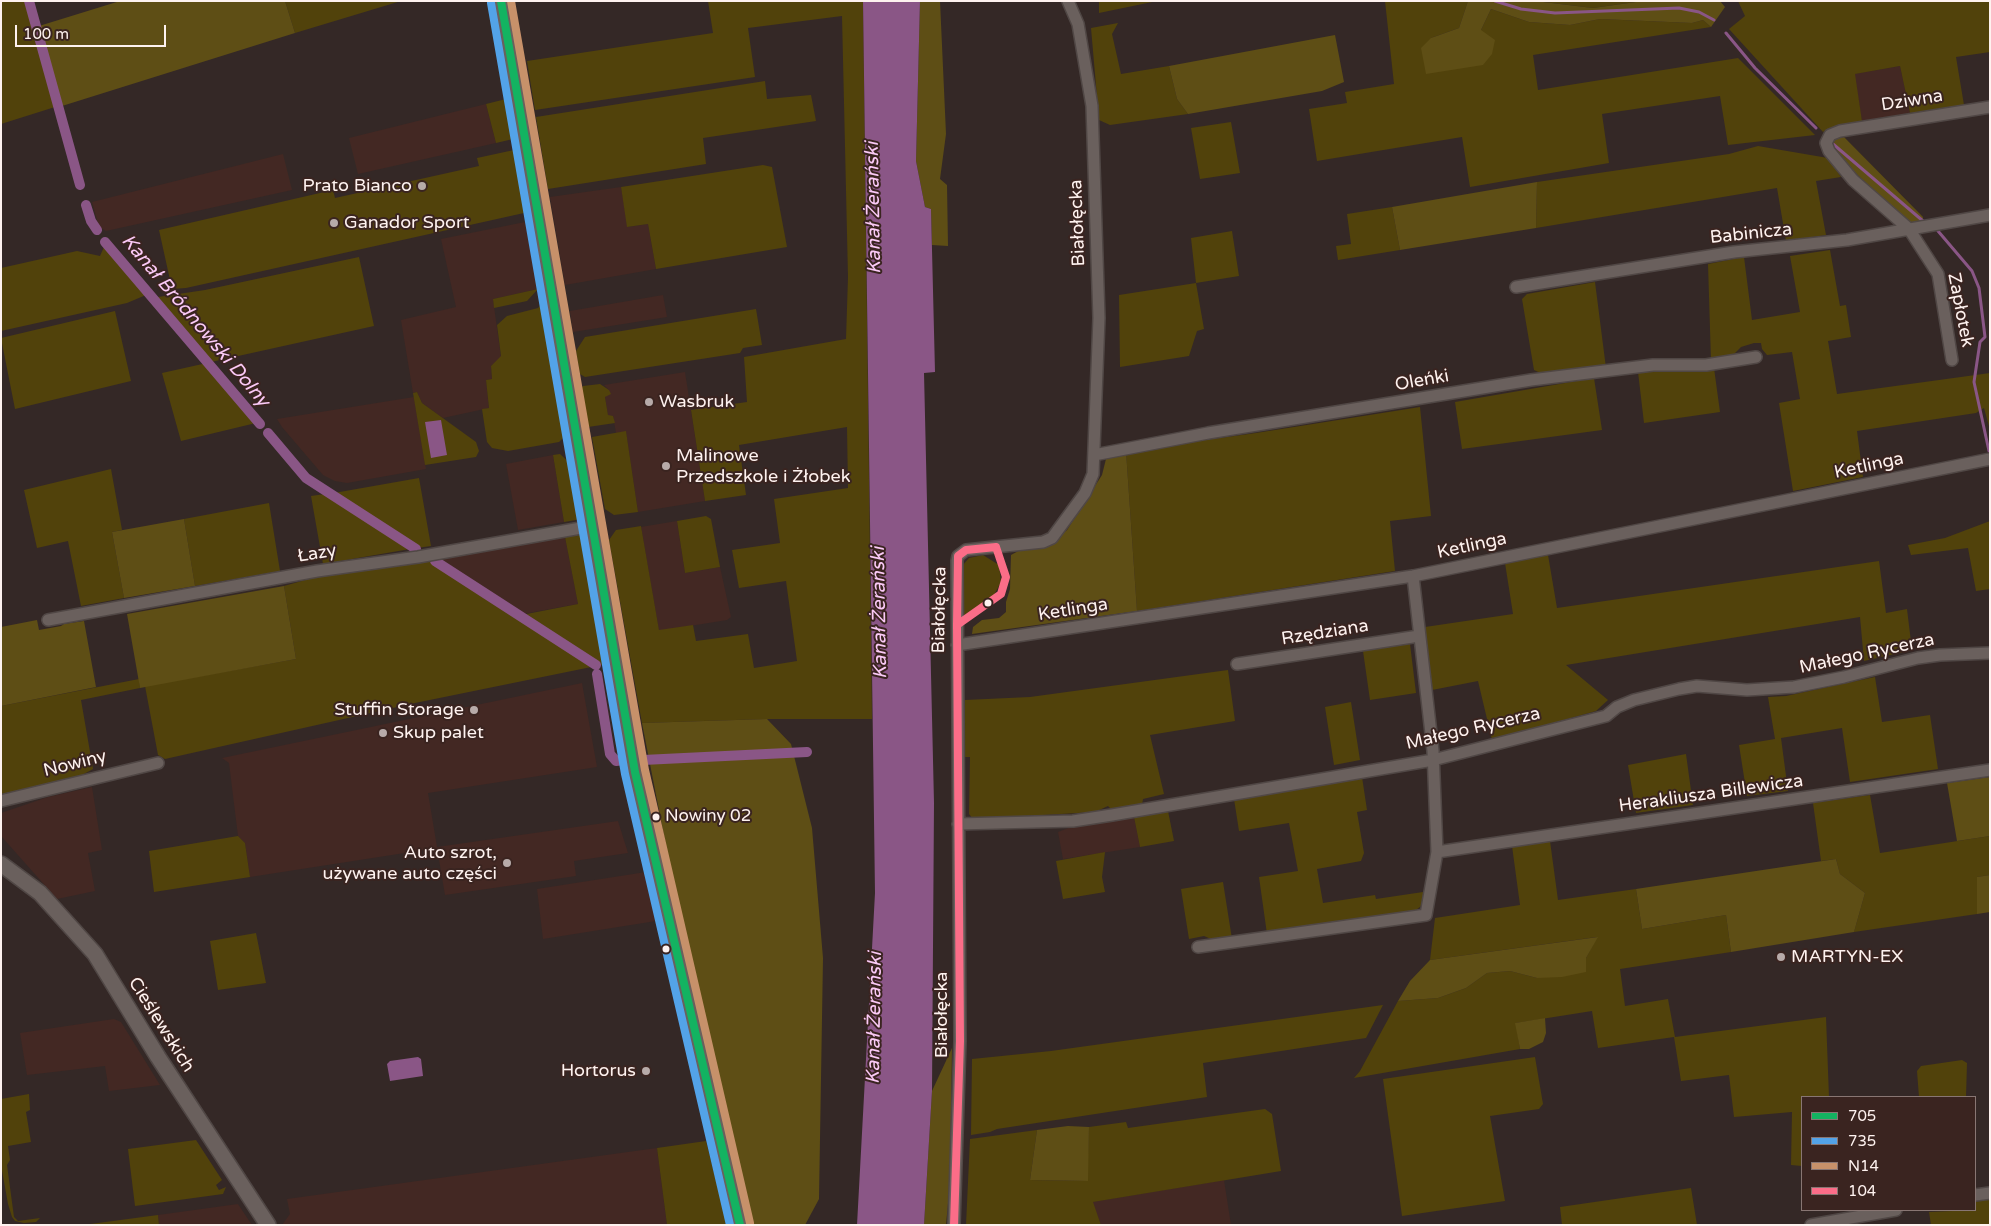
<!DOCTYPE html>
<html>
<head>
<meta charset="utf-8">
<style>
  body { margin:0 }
  #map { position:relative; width:1991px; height:1226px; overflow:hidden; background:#342826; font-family:"Varela Round",sans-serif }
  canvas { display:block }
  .frame { position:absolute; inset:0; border:2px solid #fef2ef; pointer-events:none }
  .legend { position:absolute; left:1801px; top:1096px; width:175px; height:115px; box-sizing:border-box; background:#3a2420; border:1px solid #887673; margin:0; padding:6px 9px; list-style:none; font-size:15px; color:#fef2ef }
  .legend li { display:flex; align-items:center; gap:10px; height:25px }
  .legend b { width:25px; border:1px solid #887673 }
  .scale { position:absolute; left:15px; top:25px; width:151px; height:22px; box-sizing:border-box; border:2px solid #fef2ef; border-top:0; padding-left:6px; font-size:15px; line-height:18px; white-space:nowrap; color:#fef2ef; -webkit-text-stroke:4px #3a2420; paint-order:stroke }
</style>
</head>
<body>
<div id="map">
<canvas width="1991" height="1226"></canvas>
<div class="frame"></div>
<ul class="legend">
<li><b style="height:6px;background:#13b361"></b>705</li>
<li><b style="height:6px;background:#53a3e8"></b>735</li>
<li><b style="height:6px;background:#c7916a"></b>N14</li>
<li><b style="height:6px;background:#fb6d88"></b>104</li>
</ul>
<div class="scale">100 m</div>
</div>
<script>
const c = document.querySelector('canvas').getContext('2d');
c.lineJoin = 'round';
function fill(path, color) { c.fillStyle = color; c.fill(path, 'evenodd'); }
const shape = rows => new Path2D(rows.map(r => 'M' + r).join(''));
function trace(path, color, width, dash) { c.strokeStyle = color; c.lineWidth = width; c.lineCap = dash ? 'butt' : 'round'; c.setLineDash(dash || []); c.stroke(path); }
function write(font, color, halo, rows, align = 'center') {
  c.font = font + ' "Varela Round",sans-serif'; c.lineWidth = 4; c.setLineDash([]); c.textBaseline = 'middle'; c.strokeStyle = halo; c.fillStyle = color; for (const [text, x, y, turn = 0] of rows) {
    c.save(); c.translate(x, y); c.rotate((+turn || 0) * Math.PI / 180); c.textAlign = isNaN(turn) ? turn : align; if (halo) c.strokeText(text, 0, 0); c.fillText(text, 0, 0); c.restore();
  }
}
fill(shape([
  [1900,66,1910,113,1862,121,1854,74],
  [486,104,496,143,358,174,349,138],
  [283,154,292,190,106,231,99,227,92,202],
  [621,187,628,227,648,224,656,269,565,285,550,197],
  [525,222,538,289,493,299,501,357,491,366,492,379,486,380,489,408,443,418,422,403,417,392,413,393,401,320,456,307,441,239],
  [663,295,667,317,573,332,570,311],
  [685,372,705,501,638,512,626,432,616,433,613,416,608,416,605,397,609,390,604,385],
  [414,397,426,469,347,483,335,481,323,475,282,427,277,419],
  [553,455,564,522,518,530,506,464],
  [677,521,685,573,720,567,731,617,727,620,659,631,641,527],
  [565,537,578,604,523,614,436,559],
  [582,683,597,767,428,793,437,847,618,821,628,853,574,861,576,876,445,895,437,848,250,877,245,843,238,836,229,763,222,758],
  [92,787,102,850,88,853,95,891,57,899,1,836,1,813,48,797],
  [1134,817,1140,847,1063,859,1058,832,1071,827],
  [646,872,656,921,543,939,537,889],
  [114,1019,121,1022,160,1085,109,1091,105,1066,27,1075,20,1033],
  [657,1148,667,1225,282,1225,290,1214,287,1199],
  [1224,1180,1231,1225,1101,1225,1092,1202],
  [238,1204,252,1225,159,1225,158,1215]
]), '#432823');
fill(shape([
  [1,1,25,1,55,107,1,124],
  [285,1,401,1,295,33],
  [708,1,863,1,872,719,767,719,642,723,609,540,616,530,641,526,659,630,693,625,696,641,748,634,754,668,797,661,786,581,739,588,732,550,780,543,774,499,848,488,847,427,739,445,746,495,705,501,691,410,747,402,744,357,846,339,848,277,842,16,748,28,755,77,535,110,527,61,713,33],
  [1099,1,1157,1,1099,13],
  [1385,1,1468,1,1459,28,1431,38,1481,30,1491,9,1529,22,1570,25,1600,19,1692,23,1703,20,1711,27,1533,55,1538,90,1738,58,1815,135,1728,145,1720,96,1602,114,1609,163,1470,187,1462,137,1317,161,1309,109,1347,103,1345,92,1394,84],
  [1535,1,1643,1,1593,8],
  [1738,1,1990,1,1990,52,1956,57,1964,105,1910,113,1900,66,1855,74,1862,121,1830,128,1823,132,1729,29,1745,16],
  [1118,23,1112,34,1121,74,1169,66,1177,99,1188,114,1110,125,1099,120,1091,28],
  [765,81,767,99,811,95,816,121,703,138,706,164,548,189,536,117],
  [510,98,516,136,513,139,496,143,486,104],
  [1231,122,1240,173,1200,179,1191,128],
  [1758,146,1828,158,1841,177,1816,181,1826,235,1786,241,1777,188,1536,228,1537,182,1729,154],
  [514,150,518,151,527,211,524,213,186,288,172,289,159,230,333,190,335,198,479,166,477,158],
  [763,165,772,167,787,247,656,269,648,224,627,227,621,187],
  [1392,207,1400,250,1338,260,1336,246,1351,244,1347,214],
  [1232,231,1239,276,1196,283,1204,329,1197,331,1189,356,1120,367,1119,295,1196,283,1191,238],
  [104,247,146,295,127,303,1,331,1,268,77,251,100,256],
  [1830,250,1840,306,1846,305,1851,337,1828,341,1837,394,1990,373,1990,430,1984,408,1976,413,1857,431,1863,477,1793,491,1779,403,1800,399,1792,352,1767,355,1762,349,1761,343,1754,343,1741,347,1734,354,1711,361,1708,264,1744,257,1752,320,1800,312,1790,256],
  [359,257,374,326,211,362,158,297,205,290],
  [1595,282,1606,368,1545,375,1534,370,1522,299,1527,294],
  [538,289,527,301,494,308,493,299],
  [544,301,566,427,565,436,559,442,508,451,492,448,487,442,482,409,489,408,486,380,492,379,491,366,501,356,497,325,507,316,538,308],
  [756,309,762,345,743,348,740,353,585,377,580,374,576,351,585,337],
  [115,311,131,381,15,409,1,338],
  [207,363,256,423,181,441,162,373],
  [1714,368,1720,412,1644,423,1638,372,1663,369],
  [1594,378,1602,430,1462,449,1455,402],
  [600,384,609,390,611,394,605,397,608,415,613,416,615,423,588,427,584,426,578,392,583,386],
  [417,392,422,403,476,442,479,451,476,457,425,465,413,393],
  [1420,407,1431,516,1390,521,1395,571,1137,611,1126,451,1256,433],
  [626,431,638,512,614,515,605,509,592,437],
  [560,454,572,465,582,519,564,522,553,455],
  [111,469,122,530,112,532,124,598,81,606,68,541,37,548,24,490],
  [419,478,431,546,417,548,334,493],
  [325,494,333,498,410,549,323,564,311,496],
  [269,503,280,571,195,586,184,519],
  [706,516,711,519,720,567,685,573,677,521],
  [1990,521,1990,589,1976,591,1968,548,1911,555,1908,545,1945,538],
  [580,534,606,664,415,703,165,759,158,755,145,686,296,659,284,586,316,577,430,560,516,616,578,604,565,537],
  [983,555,999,565,1001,582,994,595,963,616,962,566,969,558],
  [1548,555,1557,608,1879,561,1886,613,1907,609,1912,650,1864,661,1860,617,1566,665,1608,700,1596,711,1492,740,1478,681,1432,690,1425,627,1513,614,1505,563],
  [1410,644,1416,693,1370,700,1363,651],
  [1228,670,1235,721,1150,735,1164,794,1143,799,1142,805,1112,810,1108,806,1095,812,973,819,969,814,970,757,964,757,965,700,1030,697],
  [1875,677,1882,722,1930,715,1938,769,1850,782,1842,728,1781,738,1788,791,1747,796,1739,745,1775,739,1768,697,1786,696],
  [139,679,140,688,81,700,93,769,82,775,1,796,1,706],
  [1351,702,1360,760,1334,765,1325,707],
  [1686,754,1693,805,1636,813,1628,765],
  [1362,777,1367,810,1357,812,1364,853,1361,861,1317,869,1323,903,1375,895,1376,899,1423,892,1424,900,1420,907,1413,912,1267,934,1259,877,1298,871,1289,823,1239,831,1234,799],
  [1870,795,1880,853,1990,836,1990,875,1977,877,1977,914,1854,932,1865,893,1840,874,1836,859,1821,861,1813,803],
  [1168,811,1174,841,1140,847,1134,817],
  [238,836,245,843,250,877,154,892,149,851],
  [1550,841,1558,900,1636,889,1642,929,1726,915,1731,952,1620,969,1625,1006,1668,999,1675,1037,1826,1017,1829,1097,1802,1097,1802,1166,1791,1165,1792,1112,1734,1117,1729,1075,1681,1081,1674,1037,1598,1048,1592,1011,1516,1023,1520,1049,1354,1078,1360,1071,1398,1001,1438,998,1466,988,1487,973,1510,971,1537,978,1586,958,1597,937,1430,960,1435,918,1520,905,1512,846],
  [1105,852,1102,877,1105,892,1063,899,1056,861],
  [1223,882,1232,939,1216,941,1204,936,1189,939,1181,889],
  [256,933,266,983,218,990,210,941],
  [1383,1005,1366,1038,1203,1063,1207,1097,997,1129,990,1132,971,1135,972,1059,1051,1051],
  [1535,1057,1543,1104,1539,1109,1490,1116,1505,1201,1402,1216,1383,1079],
  [1962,1060,1967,1063,1966,1097,1919,1097,1917,1071,1921,1066],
  [29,1094,30,1110,26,1112,31,1142,8,1146,10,1160,7,1165,14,1217,18,1221,40,1218,36,1222,24,1223,15,1221,12,1217,8,1204,1,1165,1,1099],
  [1265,1109,1272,1114,1281,1171,1093,1202,1101,1225,966,1225,970,1139,1037,1130,1030,1180,1087,1181,1089,1127,1126,1122,1128,1128],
  [196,1140,222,1180,216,1185,219,1190,226,1187,223,1194,135,1206,128,1149],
  [706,1141,727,1225,667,1225,657,1148],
  [1691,1188,1697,1225,1562,1225,1560,1207],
  [1990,1199,1990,1225,1931,1225,1929,1212,1975,1210,1975,1202],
  [158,1215,159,1225,83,1225]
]), '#51420b');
fill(shape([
  [120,1,285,1,295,33,62,106,39,26],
  [920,1,940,1,946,134,940,179,947,185,948,246,932,245,931,209,925,207,916,161],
  [1468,1,1535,1,1593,8,1643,1,1720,1,1725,7,1711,27,1703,20,1692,23,1600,19,1570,25,1529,22,1491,9,1481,30,1495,40,1492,54,1483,65,1426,74,1421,48,1431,38,1459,28],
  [1335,35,1344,82,1322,91,1188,114,1177,99,1169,66],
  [1844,137,1923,217,1922,224,1911,227,1840,158,1833,149,1833,139],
  [1537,182,1536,228,1400,250,1392,207],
  [1126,451,1137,611,972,634,973,627,982,620,999,618,1006,612,1006,602,1010,589,1011,555,1022,549,1051,543,1067,530,1102,475,1107,455],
  [184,519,195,586,124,598,112,532],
  [284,586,296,659,140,688,127,614],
  [37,620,39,630,61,626,64,624,84,621,96,687,1,706,1,627],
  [767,719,791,744,812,828,823,958,819,1199,805,1225,750,1225,666,846,642,723],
  [1990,777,1990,836,1957,841,1947,783],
  [1836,859,1840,874,1865,893,1854,932,1731,952,1726,915,1642,929,1636,889],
  [1990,875,1990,912,1977,914,1977,877],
  [1598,937,1586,958,1586,972,1562,977,1537,978,1510,971,1487,973,1466,988,1438,998,1398,1001,1410,981,1430,960],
  [1545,1018,1546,1033,1543,1042,1529,1049,1520,1049,1515,1023],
  [952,1048,950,1182,946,1225,924,1225,932,1091],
  [1068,1126,1089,1127,1088,1181,1030,1180,1037,1130]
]), '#5e4e15');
fill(shape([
  [863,1,920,1,916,161,925,207,931,209,935,372,924,373,934,803,932,1091,924,1225,857,1225,875,893],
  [441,420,447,455,431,458,425,422],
  [418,1057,421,1059,423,1076,390,1081,387,1064,390,1061]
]), '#8a5686');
trace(shape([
  [1495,1,1521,9,1555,13,1679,8,1699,12,1714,20],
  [1726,33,1755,68,1816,128],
  [1833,144,1923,221],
  [1938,231,1972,271,1979,288,1985,337,1980,342,1974,382,1989,451]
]), '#8a5686', 3);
trace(shape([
  [29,1,80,185],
  [86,205,91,221,97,230],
  [105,242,260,424],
  [268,433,306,478,416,549],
  [435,561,596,665],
  [597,674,610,754,616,761,624,760],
  [643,760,807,752]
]), '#8a5686', 10);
const street = shape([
  [1516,287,1734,252,1847,240,1990,215],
  [1952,360,1938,274,1909,229,1853,180,1829,151,1826,143,1830,135,1840,131,1990,107],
  [1094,455,1208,433,1531,380,1653,365,1706,365,1756,357],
  [48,620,317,571,418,557,592,526],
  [957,645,1413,576,1990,459],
  [1237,664,1419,636],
  [1,801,158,763],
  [958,824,1073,821,1112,815,1433,760,1606,716,1617,707,1634,700,1679,689,1697,686,1747,690,1794,687,1844,677,1918,658,1940,655,1990,653],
  [1437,852,1990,770],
  [1198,947,1426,915,1437,852,1433,751,1413,576],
  [1975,1195,1990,1193],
  [954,1225,960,1041,957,561,958,556,966,550,1043,542,1052,538,1085,493,1093,474,1099,318,1092,106,1078,24,1068,1],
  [1811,1225,1896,1210]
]);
const secondary = shape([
  [501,1,635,772,740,1225],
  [1,864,40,893,95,954,158,1057,268,1225]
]);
trace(street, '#504745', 14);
trace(secondary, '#504745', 18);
trace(street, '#6a605d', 11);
trace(secondary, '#6a605d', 15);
trace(shape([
  [501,1,635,772,740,1225]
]), '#13b361', 8);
trace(shape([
  [491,3,625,774,730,1225]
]), '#53a3e8', 8);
trace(shape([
  [511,1,645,770,750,1223]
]), '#c7916a', 8);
trace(shape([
  [996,547,1006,577,1001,594,957,625,958,556,966,550,996,547],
  [954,1225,960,1041,957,625]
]), '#fb6d88', 8);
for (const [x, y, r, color] of [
  [422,186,5,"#b7aba9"],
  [334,223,5,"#b7aba9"],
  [649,402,5,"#b7aba9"],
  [666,466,5,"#b7aba9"],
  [988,603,4.5,"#fef2ef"],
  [474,710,5,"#b7aba9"],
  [383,733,5,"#b7aba9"],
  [656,817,4.5,"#fef2ef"],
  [507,863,5,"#b7aba9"],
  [666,949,4.5,"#fef2ef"],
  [1781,957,5,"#b7aba9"],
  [646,1071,5,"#b7aba9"]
]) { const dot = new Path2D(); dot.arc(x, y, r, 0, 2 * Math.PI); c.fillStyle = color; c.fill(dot); trace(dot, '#3a2420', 2); }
write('17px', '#fef2ef', '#3a2420', [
  ["Nowiny 02",665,817]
], 'left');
write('18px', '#fef2ef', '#3a2420', [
  ["Dziwna",1912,101,-9],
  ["Białołęcka",1078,223,-92],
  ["Babinicza",1751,234,-6],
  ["Zapłotek",1960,310,79],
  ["Oleńki",1422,381,-10],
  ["Ketlinga",1869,466,-12],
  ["Ketlinga",1472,546,-12],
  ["Łazy",317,554,-9],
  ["Białołęcka",940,610,-89],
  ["Ketlinga",1073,610,-9],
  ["Rzędziana",1325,633,-9],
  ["Małego Rycerza",1867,654,-12],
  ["Małego Rycerza",1473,729,-13],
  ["Nowiny",75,764,-14],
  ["Herakliusza Billewicza",1711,794,-8],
  ["Białołęcka",942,1015,-90],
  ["Cieślewskich",161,1025,58]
]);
write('18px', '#fef2ef', '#3a2420', [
  ["Prato Bianco",412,186,"right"],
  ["Ganador Sport",344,223],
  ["Wasbruk",659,402],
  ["Malinowe",676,456],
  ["Przedszkole i Żłobek",676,477],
  ["Stuffin Storage",464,710,"right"],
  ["Skup palet",393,733],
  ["Auto szrot,",497,853,"right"],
  ["używane auto części",497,874,"right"],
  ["MARTYN-EX",1791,957],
  ["Hortorus",636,1071,"right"]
], 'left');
write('italic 19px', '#fbcaf7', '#3a2420', [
  ["Kanał Żerański",874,208,-91],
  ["Kanał Bródnowski Dolny",195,321,50],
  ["Kanał Żerański",880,613,-91],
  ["Kanał Żerański",875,1018,-89]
]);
</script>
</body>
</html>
